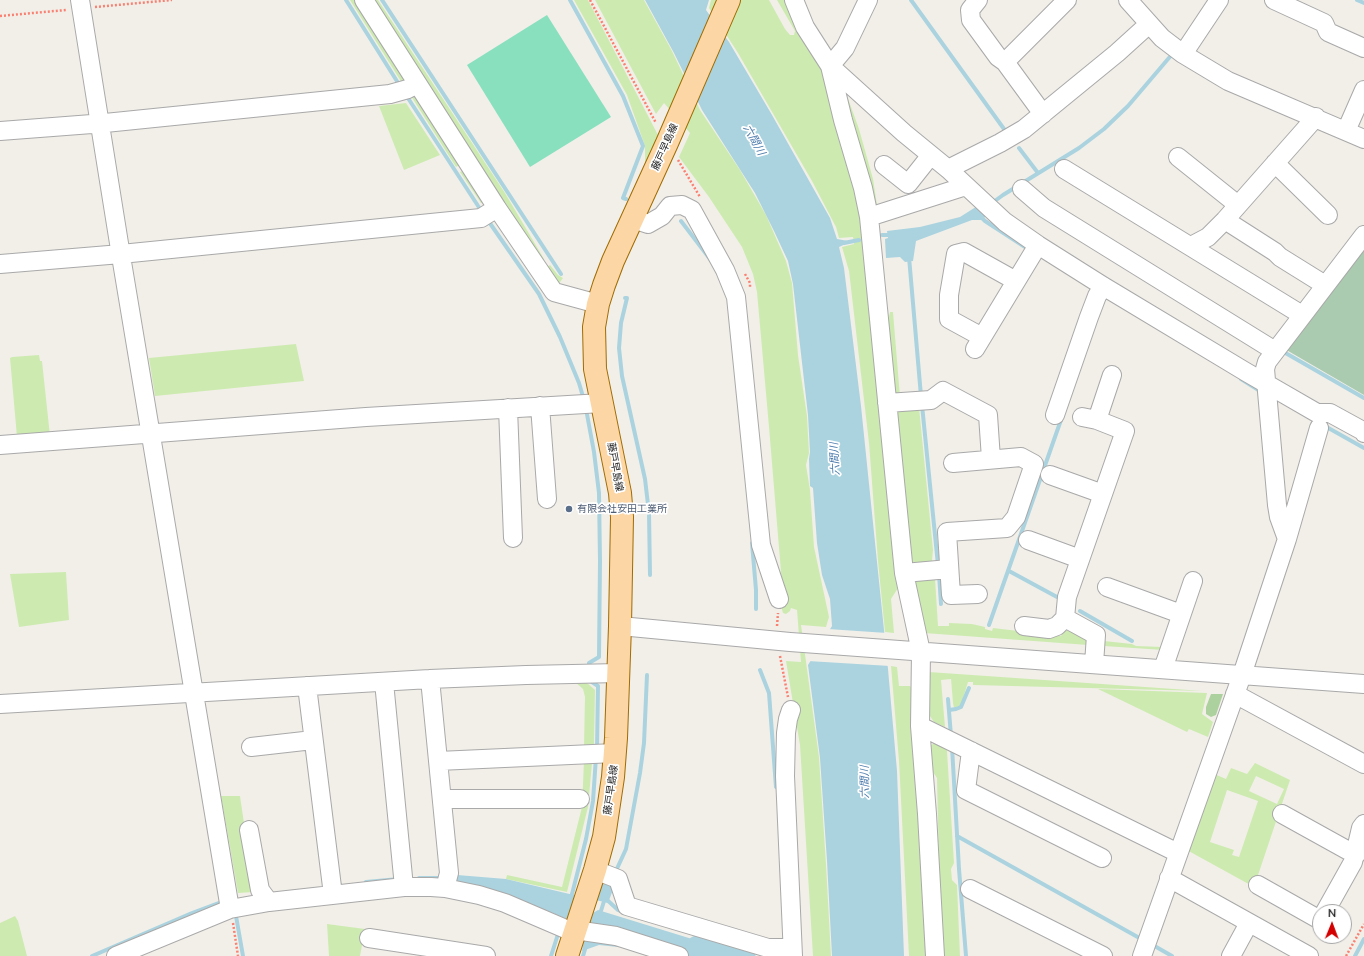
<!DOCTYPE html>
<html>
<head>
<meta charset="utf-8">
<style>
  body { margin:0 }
  #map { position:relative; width:1364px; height:956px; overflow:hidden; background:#f2efe9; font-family:Mulish,sans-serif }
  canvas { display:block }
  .north { position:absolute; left:1312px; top:904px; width:40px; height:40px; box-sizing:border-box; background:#fff; border:1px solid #a7a7a7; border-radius:50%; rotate:1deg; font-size:11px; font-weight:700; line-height:16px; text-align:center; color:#222 }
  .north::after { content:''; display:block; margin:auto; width:14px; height:18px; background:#d40000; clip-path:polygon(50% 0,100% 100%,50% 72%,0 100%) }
</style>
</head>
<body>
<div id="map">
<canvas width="1364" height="956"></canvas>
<div class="north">N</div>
</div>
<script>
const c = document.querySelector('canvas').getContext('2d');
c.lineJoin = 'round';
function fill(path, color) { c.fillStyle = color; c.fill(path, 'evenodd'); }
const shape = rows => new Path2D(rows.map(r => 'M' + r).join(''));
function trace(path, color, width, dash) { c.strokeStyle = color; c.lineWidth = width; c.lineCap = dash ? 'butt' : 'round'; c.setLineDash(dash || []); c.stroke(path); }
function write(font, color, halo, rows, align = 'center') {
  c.font = font + ' Mulish,"Noto Sans JP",sans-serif'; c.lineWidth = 3.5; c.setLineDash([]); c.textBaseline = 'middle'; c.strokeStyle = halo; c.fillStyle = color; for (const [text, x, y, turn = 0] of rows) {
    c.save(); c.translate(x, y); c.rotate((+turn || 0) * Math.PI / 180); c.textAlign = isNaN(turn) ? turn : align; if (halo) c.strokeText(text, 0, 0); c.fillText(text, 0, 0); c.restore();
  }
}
fill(shape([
  [350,0,360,0,406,78,402,83],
  [369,0,378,0,505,193,544,259,539,261],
  [574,0,588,0,659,137,645,170,645,146,627,95],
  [595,0,644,0,672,51,700,110,740,170,766,215,786,261,792,283,798,355,807,416,809,453,806,465,810,490,814,547,829,617,826,627,801,625,819,757,826,864,831,956,813,956,800,745,786,661,801,662,797,610,791,608,790,611,786,614,783,613,781,606,782,584,769,427,757,292,753,274,742,247,709,197,679,157,690,133,664,103,656,114],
  [711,0,769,0,785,29,790,35,794,35,795,31,777,0,786,0,826,72,860,201,898,588,891,599,894,633,885,632,878,561,869,443,849,271,842,247,854,244,853,237,839,238,836,227,812,181,738,53,709,8],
  [846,93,859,129,873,179,878,211,873,211],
  [416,95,462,163,456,167,411,96],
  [406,103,440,155,404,170,379,106],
  [465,170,485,200,481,203,460,172],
  [550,265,558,275,563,278,558,285,546,268],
  [890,312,893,312,900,397,895,396,887,326],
  [296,344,304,381,155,396,149,358],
  [39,355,40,361,42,361,50,436,17,437,10,358,12,357],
  [919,407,933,550,932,561,918,563,913,562,910,553,896,410],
  [66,572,69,620,19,627,10,574],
  [935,578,938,626,949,626,949,623,972,624,985,627,985,629,992,631,993,628,1061,636,1063,632,1071,629,1085,639,1088,645,924,633,915,582,919,579],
  [1104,641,1132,644,1136,646,1163,647,1163,650,1104,646],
  [891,666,897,667,899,686,910,686,912,689,928,956,909,956,899,761],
  [929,672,1203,691,973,685,973,682,968,682,962,702,960,706,954,708,953,703,951,679,941,680,945,727,934,722,928,713],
  [575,682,586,682,595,690,594,745,584,746,585,697,583,689],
  [1098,689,1207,693,1202,714,1213,722,1208,737,1189,729,1187,732],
  [937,741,945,745,947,751,954,863,951,869,952,880,957,885,960,956,941,956,937,778,931,769,930,746],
  [584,760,592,763,588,807,567,892,506,879,507,875,562,887,582,807],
  [1255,763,1290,780,1254,887,1185,849,1212,773,1226,779,1231,768,1247,774],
  [1256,776,1284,789,1277,804,1249,791],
  [1227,790,1258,801,1239,857,1232,855,1234,850,1210,842],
  [221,796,240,796,254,892,238,893],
  [15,916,18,921,27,956,0,956,0,923],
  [327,924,365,929,360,956,329,956]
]), '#cdebb0');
fill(shape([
  [1211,694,1223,694,1216,715,1211,717,1206,714,1206,707]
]), '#add19e');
fill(shape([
  [1364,244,1364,395,1283,348]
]), '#aacbaf');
fill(shape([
  [547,15,611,117,530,167,467,65]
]), '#88e0be');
fill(shape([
  [645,0,709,0,706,10,729,42,772,115,830,218,837,239,848,241,848,243,839,247,844,268,861,406,888,669,897,771,904,956,832,956,827,861,820,758,808,665,832,626,830,599,822,575,817,543,813,488,810,486,809,459,810,452,808,415,793,284,788,261,774,231,755,193,702,110,674,53],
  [979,205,986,212,986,216,982,220,972,220,916,241,913,261,905,262,900,257,886,258,885,239,888,238,887,231,920,227,960,217],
  [457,875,506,879,578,896,570,920,498,891,457,881],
  [608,881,614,887,608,903,596,900,601,884],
  [598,910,731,951,730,956,697,956,619,931,590,925,593,913],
  [584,940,617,942,618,947,599,945,582,951]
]), '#aad3df');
fill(shape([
  [828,629,887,633,890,666,808,661]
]), '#f2efe9');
trace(shape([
  [346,0,400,86],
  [382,0,561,274],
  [570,0,623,96,643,146,623,198,626,199],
  [911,0,1004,129],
  [1357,0,1364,3],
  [406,95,482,212],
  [1019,148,1038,173],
  [992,203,1003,195,1079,148,1104,129,1128,106,1174,52],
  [980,216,985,221,1025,247],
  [487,219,539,294,560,337,579,383,584,400],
  [681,221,710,259],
  [882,235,892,235],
  [844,243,859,240],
  [909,257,921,396],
  [625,298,627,298,621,323,619,348,622,376,645,479,649,513,650,575],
  [1282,351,1364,398],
  [1241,379,1260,391],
  [922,405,938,565],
  [586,409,594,452,599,493,600,561,599,657,589,663,589,669],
  [1323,425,1364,448],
  [752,543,756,590,756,609],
  [1009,571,1057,597],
  [939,574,941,604],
  [1080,611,1132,641],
  [989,625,1062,417],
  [760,670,769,693,776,787,780,790],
  [589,680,598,686,597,749],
  [948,699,951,736],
  [949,710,956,709,961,707,969,688],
  [952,747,959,869,966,956],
  [957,836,1143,940],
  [615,873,626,849,640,773,644,743,647,675],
  [419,878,443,878],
  [366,882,399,879],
  [571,898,586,839,593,801,596,757],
  [605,898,618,910,625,913],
  [600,914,605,898],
  [236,916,243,956],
  [1151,944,1172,956],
  [92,956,192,913,224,901],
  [551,956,558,934],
  [583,956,586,946],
  [1355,956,1364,939]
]), '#aad3df', 4);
trace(shape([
  [698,948,716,954,732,953,743,956]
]), '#aad3df', 25);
const minor = shape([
  [80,0,122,262,230,909],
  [364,0,497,208,554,292,598,304],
  [794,0,805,27,830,66,843,120,863,188,869,217,904,573,921,652,920,726,927,814,935,956],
  [868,0,845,48,830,66,904,133,948,169,1005,222,1038,245,1103,286,1246,372,1317,413,1330,413,1363,431,1364,433],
  [978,0,970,10,971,20,998,57,1005,62,1043,114],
  [1128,0,1162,38,1183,54,1228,81,1364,139],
  [1274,0,1324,23,1328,32,1364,48],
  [1183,54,1219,0],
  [1005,62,1067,0],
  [0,131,105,123,390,94,408,89,417,84],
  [1346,131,1364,90],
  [1178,157,1238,205],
  [1275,163,1328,215],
  [884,165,908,184,931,155],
  [948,169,1000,143,1024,129,1117,53,1149,24],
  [1064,169,1302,315],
  [1022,189,1044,208,1275,351],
  [869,217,966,186],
  [633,219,648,224,662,216,670,206,682,205,692,210,725,270,736,297,761,545,779,599],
  [1225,220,1275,252,1280,257,1325,285],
  [1191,246,1208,237,1225,220,1316,117],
  [0,264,121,254,481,218,497,208],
  [982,337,949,319,949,295,956,254,964,252,1016,281],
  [975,349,1038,245],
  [887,403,931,400,943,391,988,415,991,459],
  [540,406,547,499],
  [508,408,513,538],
  [1055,415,1089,317,1097,296,1103,286],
  [1082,417,1097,420,1125,431,1067,597,1065,618,1096,635,1094,664],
  [1097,420,1112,375],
  [0,445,366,417,602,403],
  [953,463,1021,457,1034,464,1016,517,1007,528,947,532,951,595,978,594],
  [1050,475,1103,494],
  [1287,539,1319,428],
  [1028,540,1080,559],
  [904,573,949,569],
  [1107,587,1181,614],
  [620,626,790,642,1364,684],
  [1024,626,1049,629,1057,626,1065,618],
  [1163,669,1193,581],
  [430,679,449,873,445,888],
  [384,682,404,887],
  [307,686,333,895],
  [1235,694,1364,764],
  [0,704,430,679,526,675,619,673],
  [791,710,788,719,786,733,785,776,793,956],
  [920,726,1178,853],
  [251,747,313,740],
  [971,751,966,790,1102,858],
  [438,761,615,753],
  [442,799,580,799],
  [1282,814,1356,855],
  [249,830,260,890,269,902],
  [595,870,618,879,627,906,768,948,792,948],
  [1169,878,1309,956],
  [1258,885,1320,920],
  [970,889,1103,956],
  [1325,912,1353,862,1361,828,1364,824],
  [575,930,616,936,679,956],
  [369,938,486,956],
  [116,956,230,909,269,902,404,887,431,887,445,888,479,895,505,903,575,933],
  [1142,956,1242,675,1287,539,1279,517,1277,505,1265,369,1267,362,1364,235],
  [1231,956,1249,923]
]);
const major = shape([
  [567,956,595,870,604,837,613,777,616,738,620,626,622,517,620,493,595,369,594,327,598,304,604,285,613,261,667,143,729,0]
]);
trace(minor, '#a9a9a9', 20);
trace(major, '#a06b00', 24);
trace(shape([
  [590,0,656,123],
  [95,7,172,0],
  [0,16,66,10],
  [678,160,700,197],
  [745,274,750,283,750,287],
  [777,626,778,613],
  [780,656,788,697],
  [233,923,238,956],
  [1346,956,1364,924]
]), '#fa8072', 2.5, [2, 2]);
trace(minor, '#fff', 18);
trace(major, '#fcd6a4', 22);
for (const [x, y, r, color] of [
  [569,509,4,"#5c6f8a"]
]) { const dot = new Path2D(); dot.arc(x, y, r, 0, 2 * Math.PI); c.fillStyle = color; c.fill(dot); trace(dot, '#fff', 1.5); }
write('10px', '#222', '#fff', [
  ["藤戸早島線",665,147,-66],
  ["藤戸早島線",615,467,80],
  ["藤戸早島線",611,790,-82]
]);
write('10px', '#4e5e75', '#fff', [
  ["有限会社安田工業所",577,509]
], 'left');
write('italic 11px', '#4a7aab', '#fff', [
  ["六間川",754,140,61],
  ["六間川",835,459,-93],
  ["六間川",865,782,-91]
]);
</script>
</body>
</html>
